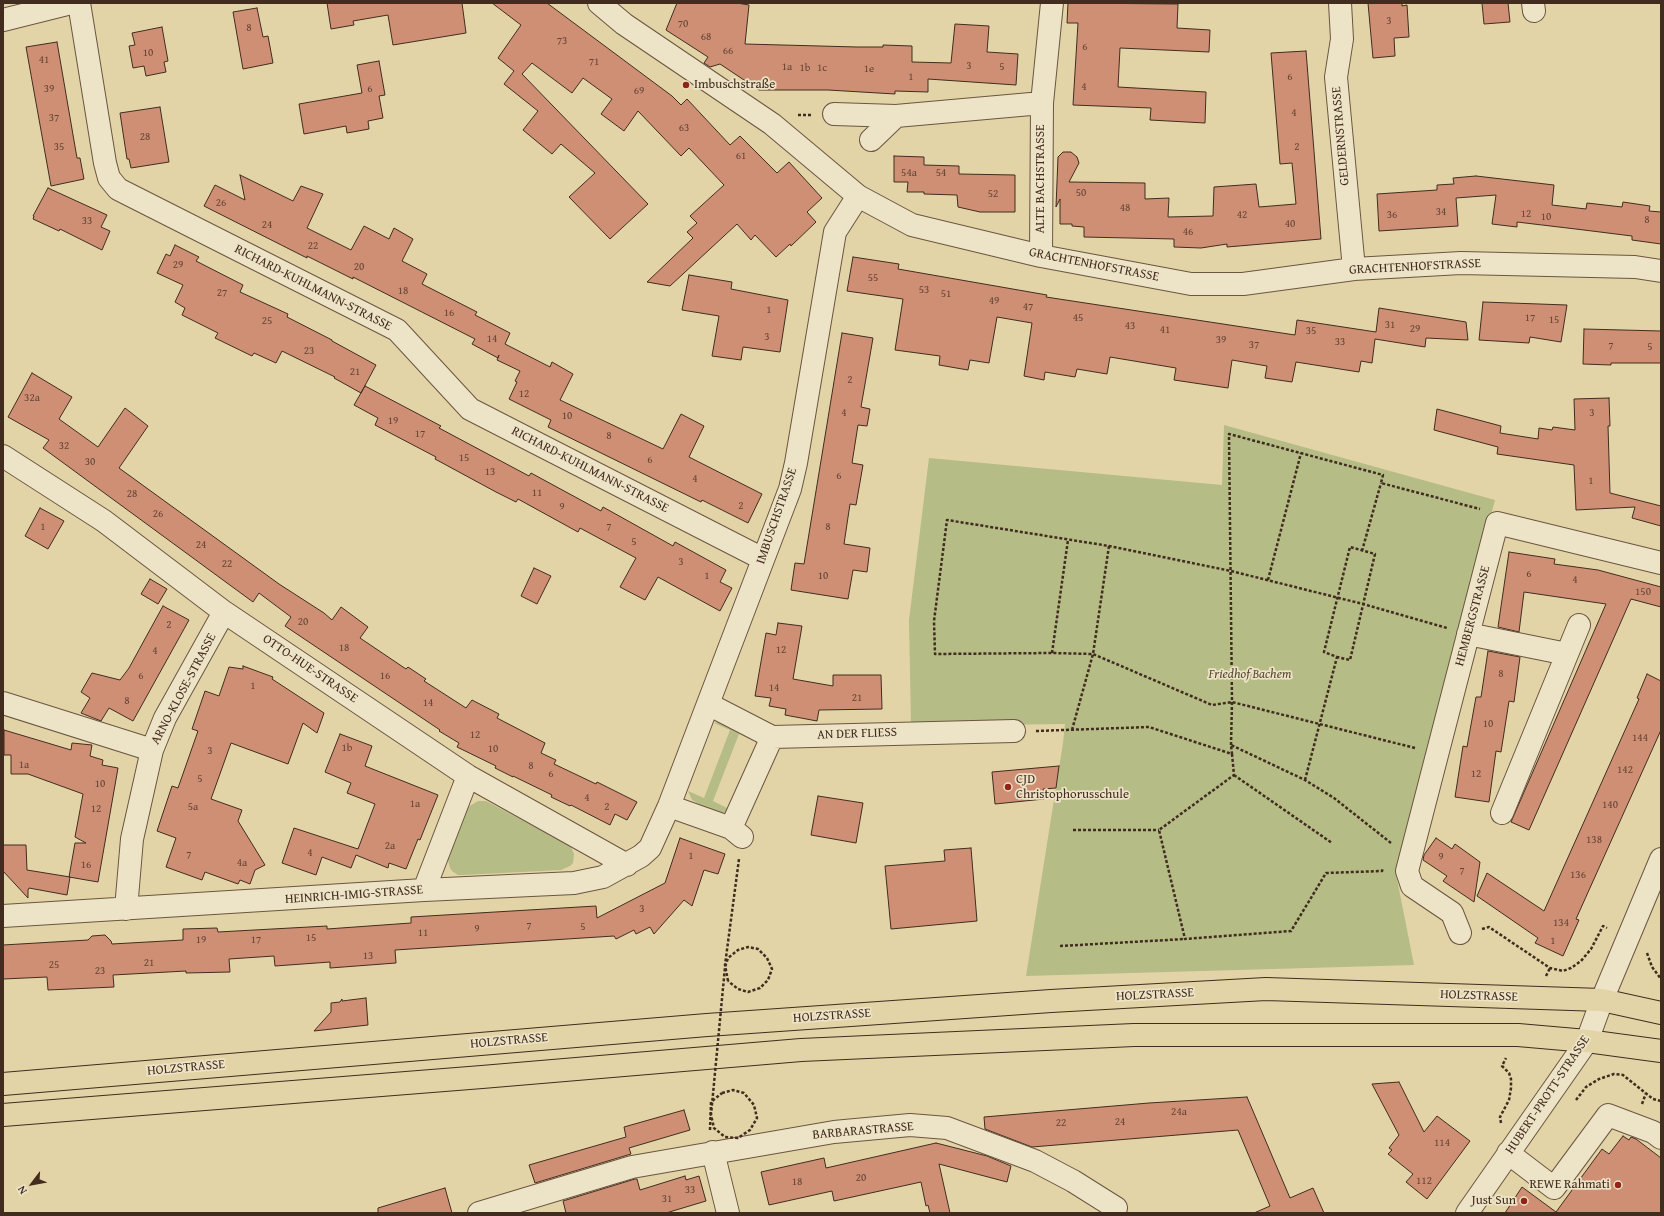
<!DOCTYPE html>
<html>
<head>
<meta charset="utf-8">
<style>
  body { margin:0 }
  #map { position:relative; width:1664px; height:1216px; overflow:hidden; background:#e3d4a7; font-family:"Gentium Book Plus",serif }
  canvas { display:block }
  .frame { position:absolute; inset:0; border:4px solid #412c1f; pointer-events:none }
  .north { position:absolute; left:12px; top:1164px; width:40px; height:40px; -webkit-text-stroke:3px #ede3c6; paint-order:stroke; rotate:238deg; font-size:11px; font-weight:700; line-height:16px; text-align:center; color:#412c1f }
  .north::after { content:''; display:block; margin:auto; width:14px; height:18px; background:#412c1f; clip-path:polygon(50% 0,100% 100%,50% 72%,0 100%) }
</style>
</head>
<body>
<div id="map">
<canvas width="1664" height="1216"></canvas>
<div class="frame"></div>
<div class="north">N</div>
</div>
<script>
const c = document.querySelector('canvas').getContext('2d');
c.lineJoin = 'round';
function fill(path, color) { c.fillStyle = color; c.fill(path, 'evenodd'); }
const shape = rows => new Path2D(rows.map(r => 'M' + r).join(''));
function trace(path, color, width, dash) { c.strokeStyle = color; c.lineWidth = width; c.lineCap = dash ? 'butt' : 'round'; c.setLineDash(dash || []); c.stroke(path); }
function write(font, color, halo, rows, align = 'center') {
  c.font = font + ' "Gentium Book Plus",serif'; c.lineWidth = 3.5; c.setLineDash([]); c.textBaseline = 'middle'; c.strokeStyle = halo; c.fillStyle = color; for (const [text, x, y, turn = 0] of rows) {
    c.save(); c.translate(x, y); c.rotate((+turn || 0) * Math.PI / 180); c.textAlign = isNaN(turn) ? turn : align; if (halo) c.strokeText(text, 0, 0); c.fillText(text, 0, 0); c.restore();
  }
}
fill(shape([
  [1224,425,1495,500,1399,859,1396,874,1414,965,1026,976,1063,743,1065,724,911,726,909,620,929,458,1222,485],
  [722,721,752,734,755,741,739,734,713,801,729,809,724,813,707,809,692,800,688,791,704,798,730,730,714,723],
  [478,801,486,801,567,844,571,847,574,854,573,863,570,866,561,870,463,875,458,875,452,871,450,868,448,860,468,807]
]), '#b5bc86');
const building = shape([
  [327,3,462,3,466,33,393,45,388,15,353,21,354,25,331,29,327,3],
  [492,3,547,3,672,96,681,105,687,99,730,145,740,136,777,173,789,162,822,198,807,212,816,222,791,246,790,244,776,257,755,235,751,240,737,224,670,286,647,282,693,238,687,232,697,223,690,216,724,185,689,148,681,156,638,111,624,131,601,114,612,99,583,78,572,93,532,63,522,74,648,204,610,239,569,197,595,173,561,144,552,154,523,130,538,111,504,84,514,71,498,58,521,25,492,3],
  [677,3,737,3,749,5,745,44,857,47,883,47,883,45,912,46,912,62,951,63,955,24,989,26,987,52,1018,54,1016,85,928,79,928,92,895,91,895,94,828,90,759,90,720,64,710,67,704,63,708,57,666,30,677,3],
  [1068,3,1178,4,1177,28,1210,30,1209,52,1120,48,1118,87,1206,92,1205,123,1150,120,1151,108,1073,105,1078,23,1067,23,1068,3],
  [1368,3,1402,3,1402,6,1407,5,1409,37,1394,38,1395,56,1373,58,1368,3],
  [1482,3,1508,3,1510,22,1484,24,1482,3],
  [257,8,263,37,268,36,273,63,243,69,233,12,257,8],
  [162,27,168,61,164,62,166,72,146,76,144,66,133,68,129,46,135,45,132,33,162,27],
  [57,42,77,158,80,158,84,179,51,186,26,47,57,42],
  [1306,51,1321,239,1227,247,1227,244,1201,248,1174,247,1174,239,1084,237,1084,227,1072,226,1072,224,1060,224,1060,199,1056,207,1058,157,1063,152,1071,152,1077,157,1079,163,1069,182,1145,183,1145,199,1169,198,1168,217,1213,216,1214,187,1256,184,1259,207,1296,204,1292,163,1280,164,1271,53,1306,51],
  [379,61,385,95,379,96,383,118,368,121,369,129,347,133,346,126,304,134,299,104,362,93,357,65,379,61],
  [160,107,169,162,131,168,129,159,127,159,120,113,160,107],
  [894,156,924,157,924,165,959,166,959,174,1015,175,1015,212,980,212,958,207,957,195,924,194,924,192,907,192,908,182,894,182,894,156],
  [240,175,293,201,301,186,323,194,307,228,351,250,364,226,389,239,394,228,413,239,402,261,427,274,422,284,477,312,475,315,510,333,505,344,550,367,552,362,573,374,560,400,663,449,681,414,704,426,689,457,762,494,748,523,702,500,701,502,548,427,551,420,509,399,517,382,515,381,520,371,497,360,499,355,498,358,472,344,475,339,353,277,353,279,307,256,307,258,204,206,215,185,245,200,240,175],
  [1476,176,1554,185,1552,205,1586,209,1587,203,1622,207,1623,202,1650,206,1649,211,1661,212,1661,244,1632,240,1632,236,1584,230,1517,222,1517,227,1492,224,1496,195,1456,198,1458,226,1379,231,1377,194,1437,190,1437,185,1454,184,1453,178,1476,176],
  [48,188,107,215,101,227,110,231,102,250,60,229,59,231,33,219,34,216,33,216,48,188],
  [175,245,199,257,196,261,243,285,240,292,288,314,287,317,332,340,332,341,376,365,361,393,334,378,335,377,282,351,276,363,254,353,252,356,215,338,218,333,182,315,185,308,175,302,183,285,157,273,166,254,170,256,175,245],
  [853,257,899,264,898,269,1047,295,1046,297,1295,335,1297,320,1376,332,1379,308,1466,322,1468,340,1426,338,1425,347,1375,339,1372,363,1361,361,1359,372,1296,362,1292,382,1265,378,1267,366,1232,360,1228,388,1174,380,1176,368,1110,357,1107,374,1077,369,1075,377,1045,372,1044,380,1024,376,1032,323,997,317,989,363,970,360,968,370,939,365,940,356,895,350,903,299,847,291,853,257],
  [689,275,732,282,731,289,788,300,780,352,743,347,741,360,712,356,719,316,682,310,689,275],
  [1483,302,1567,305,1561,342,1530,337,1529,343,1479,340,1483,302],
  [1584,329,1661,331,1661,363,1611,363,1611,365,1583,364,1584,329],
  [842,333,873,338,861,407,870,409,867,426,858,425,852,463,863,465,856,505,850,504,844,544,870,548,867,572,853,570,848,599,791,590,795,563,804,564,842,333],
  [32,373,72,397,59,419,98,447,125,408,148,426,119,468,279,584,324,613,332,620,341,607,368,627,360,638,406,669,408,667,426,679,424,681,466,708,472,700,499,714,497,718,545,743,541,753,556,760,554,764,596,784,597,782,637,802,627,820,615,814,610,825,571,805,570,806,551,797,552,795,513,776,513,777,495,768,496,766,457,747,459,743,439,731,440,730,285,626,291,617,259,593,253,602,43,448,49,440,8,417,32,373],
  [365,386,441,426,439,428,529,476,531,473,601,511,603,507,673,546,675,542,726,570,720,582,732,588,720,611,658,577,645,600,620,587,636,558,580,528,578,532,518,499,516,502,496,492,435,459,436,457,375,425,378,418,354,405,365,386],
  [1609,398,1610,426,1608,426,1610,493,1661,506,1661,526,1632,518,1635,507,1576,510,1574,465,1497,454,1498,447,1434,430,1437,409,1501,426,1500,433,1538,439,1539,428,1552,430,1553,427,1575,430,1574,399,1609,398],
  [40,508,64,521,48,549,25,536,40,508],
  [1509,552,1555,559,1554,564,1598,570,1661,587,1661,607,1631,599,1529,830,1511,822,1606,604,1524,592,1519,632,1498,627,1509,552],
  [534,568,551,576,537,604,521,596,534,568],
  [150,579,167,589,158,604,141,594,150,579],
  [163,606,189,620,133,721,109,708,101,721,81,713,90,698,81,692,92,673,120,680,129,668,163,606],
  [778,623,802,626,793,679,833,686,833,675,881,675,882,709,819,710,817,721,785,715,786,709,769,706,771,698,755,696,766,633,776,635,778,623],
  [1488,651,1520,657,1514,702,1509,701,1501,752,1496,751,1489,802,1455,797,1463,746,1467,747,1476,697,1481,697,1488,651],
  [243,666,273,677,272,679,324,713,317,733,303,723,288,764,231,743,211,799,242,810,238,821,265,865,255,870,250,884,240,880,238,884,205,872,202,880,166,867,176,838,157,831,172,786,178,788,198,731,192,729,205,691,219,696,229,667,243,669,243,666],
  [1647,674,1661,681,1661,730,1576,919,1579,920,1563,956,1535,943,1538,938,1477,896,1487,873,1544,911,1639,699,1637,698,1647,674],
  [4,730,71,750,72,743,92,745,90,756,103,760,102,765,118,768,98,882,69,877,75,843,86,843,75,837,83,794,28,774,11,774,11,755,4,755,4,730],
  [340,734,372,746,365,766,438,795,420,840,418,839,406,869,389,863,388,868,356,855,351,868,322,857,316,875,282,863,294,828,358,849,375,804,347,793,351,783,325,772,340,734],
  [1059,766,1056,788,1043,789,1044,799,995,804,992,772,1059,766],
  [818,796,863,803,856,843,811,835,818,796],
  [680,838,725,854,718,874,704,870,692,906,684,900,654,934,650,927,636,934,634,930,616,939,614,936,395,950,396,963,330,968,330,962,275,966,274,956,229,959,230,972,186,973,186,971,113,975,114,987,48,990,47,977,3,979,3,945,88,940,92,936,105,935,111,941,112,944,183,940,183,929,217,928,218,932,327,926,327,929,411,923,411,917,596,906,597,918,665,883,680,838],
  [1436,838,1452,849,1455,844,1480,862,1474,902,1443,881,1447,876,1423,860,1424,855,1436,838],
  [3,845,26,845,27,870,70,877,67,895,29,888,28,890,28,898,3,871,3,845],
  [971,848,977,921,891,929,885,866,945,861,944,850,971,848],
  [366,998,368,1025,314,1031,331,1012,331,1003,340,1002,342,999,342,1001,366,998],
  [1399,1082,1424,1132,1437,1116,1470,1141,1427,1199,1406,1182,1413,1174,1388,1154,1392,1150,1389,1148,1399,1135,1372,1084,1399,1082],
  [1247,1097,1290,1198,1313,1188,1324,1213,1254,1213,1270,1206,1238,1130,1032,1147,985,1129,984,1117,1149,1103,1247,1097],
  [684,1110,690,1130,629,1148,631,1154,535,1183,529,1165,626,1137,624,1127,684,1110],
  [1623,1136,1629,1140,1631,1137,1636,1139,1661,1158,1661,1213,1505,1213,1522,1187,1556,1212,1602,1149,1609,1154,1623,1136],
  [936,1143,987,1156,1011,1166,1007,1182,939,1164,950,1213,930,1213,928,1205,926,1206,921,1182,834,1201,832,1191,769,1205,761,1172,824,1158,826,1168,936,1143],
  [685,1176,686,1180,699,1176,706,1201,666,1213,566,1213,563,1201,635,1179,637,1179,640,1190,685,1176],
  [445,1188,452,1213,378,1213,378,1208,445,1188]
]);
fill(building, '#cf8f75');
trace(building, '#412c1f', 1);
const minor = shape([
  [79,3,105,163,109,178,118,189,397,330,470,409,763,559],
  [599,3,624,24,772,124,858,196,912,225,1041,256,1191,284,1243,284,1354,269,1461,263,1635,267,1661,271],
  [1340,3,1342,39,1336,77,1354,269],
  [1533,3,1534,11],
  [3,20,71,3],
  [834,114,896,116,1042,103],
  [871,140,896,116],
  [1041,256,1042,103,1052,3],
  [3,456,104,521,224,612,468,776,627,865],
  [1468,634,1567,654],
  [3,703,152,750],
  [708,704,772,737,1014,731],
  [669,806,731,828,742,837],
  [1502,813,1579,625],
  [731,828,772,737],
  [424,890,468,776],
  [126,909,132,839,152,750,165,718,224,612],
  [3,916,424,890,574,883,603,877,641,856,650,848,669,806,790,489,796,463,835,232,858,196],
  [1460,933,1452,913,1412,886,1407,871,1497,523,1661,563],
  [713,1152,728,1213],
  [1508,1153,1554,1188,1608,1115,1653,1132,1661,1138],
  [479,1213,632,1167,834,1132,910,1125,947,1128,1035,1161,1073,1181,1116,1208],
  [1467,1213,1587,1041,1602,1000,1661,859]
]);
const major = shape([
  [3,1084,707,1025,1051,1001,1266,989,1602,1000,1661,1013],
  [3,1115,482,1077,801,1050,1134,1035,1518,1035,1587,1041,1661,1051]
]);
trace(minor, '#6a5641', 24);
trace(major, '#412c1f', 24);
trace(shape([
  [798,115,813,115],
  [1362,551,1381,483],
  [1268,580,1301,453],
  [1052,653,1068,540],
  [1072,730,1093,654,1109,546],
  [1036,731,1149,727,1232,754,1231,745,1305,780,1334,798,1391,843],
  [1231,745,1232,702,1229,434,1383,475,1381,483,1480,509],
  [1415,748,1232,702,1212,705,1093,654,1052,653,935,654,934,621,947,520,1109,546,1231,571,1363,604,1447,628],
  [1232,754,1234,775,1159,830,1185,939,1291,931,1326,873,1382,871,1383,868],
  [1234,775,1332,843],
  [1305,780,1337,657,1324,652,1350,547,1375,554,1350,660,1337,657],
  [1073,830,1159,830],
  [1482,929,1489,927,1550,968,1563,971,1571,968,1581,961,1591,949,1603,926,1607,928],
  [1060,946,1185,939],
  [1647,953,1652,967,1661,979],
  [1546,976,1550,968],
  [728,981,725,965,739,859],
  [1576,1100,1586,1087,1599,1079,1614,1074,1623,1075,1653,1099,1661,1101],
  [1642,1104,1646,1093],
  [1501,1123,1500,1117,1509,1100,1511,1088,1511,1079,1509,1073,1502,1066,1506,1058],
  [710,1130,711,1102,722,1093]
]), '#412c1f', 2.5, [3, 2]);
trace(minor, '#ede3c6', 22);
trace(major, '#e3d4a7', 22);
trace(shape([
  [722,1093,733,1090,744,1093,754,1105,757,1118,750,1130,738,1138,725,1137,714,1128,711,1115,725,967,728,958,738,950,748,947,758,949,767,958,772,969,768,980,760,988,748,992,738,989,728,981]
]), '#412c1f', 2.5, [3, 2]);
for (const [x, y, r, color] of [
  [686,85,4,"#8f2418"],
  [1008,787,4,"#8f2418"],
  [1618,1185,4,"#8f2418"],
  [1524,1201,4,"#8f2418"]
]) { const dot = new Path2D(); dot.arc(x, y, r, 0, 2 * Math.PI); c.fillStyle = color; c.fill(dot); trace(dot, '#ede3c6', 1.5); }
write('11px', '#644534', null, [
  ["3",1389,21],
  ["70",683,24],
  ["8",249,28],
  ["68",706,37],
  ["73",562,41],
  ["6",1085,47],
  ["66",728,51],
  ["10",148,53],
  ["41",44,60],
  ["71",594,62],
  ["3",969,66],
  ["1a",787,67],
  ["5",1002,67],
  ["1b",805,68],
  ["1c",822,68],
  ["1e",869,69],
  ["1",911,77],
  ["6",1290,77],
  ["4",1084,87],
  ["39",49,89],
  ["6",370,89],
  ["69",639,91],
  ["4",1294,113],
  ["37",54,118],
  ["63",684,128],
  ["28",145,137],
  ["35",59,147],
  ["2",1297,147],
  ["61",741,156],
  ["54a",909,173],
  ["54",941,173],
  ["50",1081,193],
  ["52",993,194],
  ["26",221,203],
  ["48",1125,208],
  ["34",1441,212],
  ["12",1526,214],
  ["42",1242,215],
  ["36",1392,215],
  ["10",1546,217],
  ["8",1647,220],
  ["33",87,221],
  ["40",1290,224],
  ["24",267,225],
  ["46",1188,232],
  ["22",313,246],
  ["29",178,265],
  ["20",359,267],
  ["55",873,278],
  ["53",924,290],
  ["18",403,291],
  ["27",222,293],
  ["51",946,294],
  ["49",994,301],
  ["47",1028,307],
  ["1",769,310],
  ["16",449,313],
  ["45",1078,318],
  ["17",1530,318],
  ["15",1554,320],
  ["25",267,321],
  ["31",1390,325],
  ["43",1130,326],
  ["29",1415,329],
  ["41",1165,330],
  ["35",1311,331],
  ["3",767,337],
  ["14",492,339],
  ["39",1221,340],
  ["33",1340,342],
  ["37",1254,345],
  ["7",1611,346],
  ["5",1650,347],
  ["23",309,351],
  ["21",355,372],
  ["2",850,380],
  ["12",524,394],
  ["32a",32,398],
  ["4",844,413],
  ["3",1592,413],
  ["10",567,416],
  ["19",393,421],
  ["17",420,434],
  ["8",609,436],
  ["32",64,446],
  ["15",464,458],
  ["6",650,460],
  ["30",90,462],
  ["13",490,472],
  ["6",839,476],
  ["4",695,479],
  ["1",1591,481],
  ["11",537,493],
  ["28",132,494],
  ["2",741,506],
  ["9",562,507],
  ["26",158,514],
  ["1",43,527],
  ["7",609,527],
  ["8",828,527],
  ["5",634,542],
  ["24",201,545],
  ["3",681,562],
  ["22",227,564],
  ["6",1529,574],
  ["1",707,576],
  ["10",823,576],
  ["4",1575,580],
  ["150",1643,592],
  ["20",303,622],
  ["2",169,625],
  ["18",344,648],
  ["12",781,650],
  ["4",155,651],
  ["8",1501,674],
  ["6",141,676],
  ["16",385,676],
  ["1",253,686],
  ["14",774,688],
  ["21",857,698],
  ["8",127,701],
  ["14",428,703],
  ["10",1488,724],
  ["12",475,735],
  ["144",1640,738],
  ["1b",347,748],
  ["10",493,749],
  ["3",210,751],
  ["1a",24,765],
  ["8",531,766],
  ["142",1625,770],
  ["6",551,774],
  ["12",1476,774],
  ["5",200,779],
  ["10",100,784],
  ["4",587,798],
  ["1a",415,804],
  ["140",1610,805],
  ["5a",193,807],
  ["2",607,807],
  ["12",96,809],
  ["138",1594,840],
  ["2a",390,846],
  ["4",310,853],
  ["7",189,855],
  ["1",691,856],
  ["9",1441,857],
  ["4a",242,863],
  ["16",86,865],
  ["7",1462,871],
  ["136",1578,875],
  ["3",642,909],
  ["134",1561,923],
  ["7",529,926],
  ["5",583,927],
  ["9",477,929],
  ["11",423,933],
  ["15",311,938],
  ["19",201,940],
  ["17",256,940],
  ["1",1553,941],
  ["13",368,956],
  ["21",149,963],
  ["25",54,965],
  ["23",100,971],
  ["24a",1179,1112],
  ["24",1120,1122],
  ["22",1061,1123],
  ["114",1442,1143],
  ["20",861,1178],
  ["112",1424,1181],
  ["18",797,1182],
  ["33",690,1190],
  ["31",667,1199]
]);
write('13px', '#412c1f', '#ede3c6', [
  ["Imbuschstraße",694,85],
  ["CJD",1016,780],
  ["Christophorusschule",1016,795],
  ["REWE Rahmati",1610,1185,"right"],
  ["Just Sun",1516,1201,"right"]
], 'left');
write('13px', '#412c1f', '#ede3c6', [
  ["GELDERNSTRASSE",1341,136,-95],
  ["ALTE BACHSTRASSE",1041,179,-90],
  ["GRACHTENHOFSTRASSE",1094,265,11],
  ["GRACHTENHOFSTRASSE",1415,267,-3],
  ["RICHARD-KUHLMANN-STRASSE",313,288,27],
  ["RICHARD-KUHLMANN-STRASSE",590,470,27],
  ["IMBUSCHSTRASSE",777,516,-71],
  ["HEMBERGSTRASSE",1473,616,-75],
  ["OTTO-HUE-STRASSE",310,669,34],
  ["ARNO-KLOSE-STRASSE",184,689,-62],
  ["AN DER FLIESS",857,734,-2],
  ["HEINRICH-IMIG-STRASSE",354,895,-4],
  ["HOLZSTRASSE",1155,995,-3],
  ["HOLZSTRASSE",1479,996,2],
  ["HOLZSTRASSE",832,1016,-4],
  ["HOLZSTRASSE",509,1041,-5],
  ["HOLZSTRASSE",186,1068,-5],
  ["HUBERT-PROTT-STRASSE",1548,1095,-56],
  ["BARBARASTRASSE",863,1131,-5]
]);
write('italic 13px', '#584934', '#ede3c6', [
  ["Friedhof Bachem",1250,675]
]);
</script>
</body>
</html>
